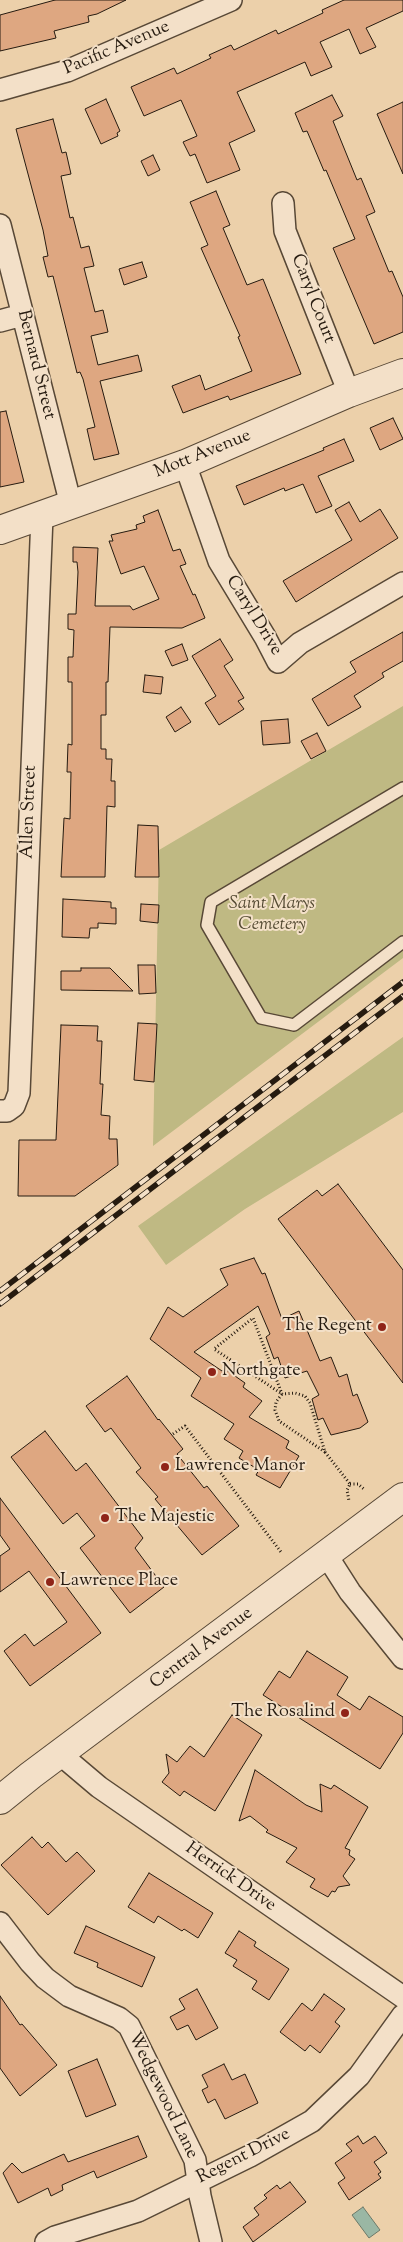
<!DOCTYPE html>
<html>
<head>
<meta charset="utf-8">
<style>
  body { margin:0 }
  canvas { display:block; background:#ecd0aa }
</style>
</head>
<body>
<canvas width="403" height="2242"></canvas>
<script>
const c = document.querySelector('canvas').getContext('2d');
c.lineJoin = 'round';
function fill(path, color) { c.fillStyle = color; c.fill(path, 'evenodd'); }
const shape = rows => new Path2D(rows.map(r => 'M' + r).join(''));
function trace(path, color, width, dash) { c.strokeStyle = color; c.lineWidth = width; c.lineCap = dash ? 'butt' : 'round'; c.setLineDash(dash || []); c.stroke(path); }
function write(font, color, halo, rows, align = 'center') {
  c.font = font + ' "Sorts Mill Goudy",serif'; c.lineWidth = 4; c.setLineDash([]); c.textBaseline = 'middle'; c.strokeStyle = halo; c.fillStyle = color; for (const [text, x, y, turn = 0] of rows) {
    c.save(); c.translate(x, y); c.rotate((+turn || 0) * Math.PI / 180); c.textAlign = isNaN(turn) ? turn : align; if (halo) c.strokeText(text, 0, 0); c.fillText(text, 0, 0); c.restore();
  }
}
fill(shape([
  [403,706,403,958,153,1146,159,850],
  [403,1037,403,1112,245,1209,166,1265,138,1226]
]), '#bfb983');
const water = shape([
  [363,2207,380,2230,369,2238,352,2215,363,2207]
]);
fill(water, '#9ab7a4');
trace(water, '#6c7969', 1);
const building = shape([
  [55,0,126,0,97,14,88,16,89,22,54,31,56,38,0,51,0,15,55,0],
  [344,0,403,0,403,11,366,28,376,47,360,54,349,29,320,42,332,67,311,76,305,62,237,92,255,131,229,143,240,170,207,183,195,154,190,156,183,142,197,136,181,100,144,116,131,87,174,68,177,74,211,58,209,55,231,45,234,50,276,30,278,34,323,13,322,10,344,0],
  [332,95,343,116,333,121,357,180,361,178,375,212,366,216,389,272,392,271,403,297,403,332,374,344,333,248,355,239,326,170,324,171,307,131,303,132,295,113,332,95],
  [106,99,120,131,117,133,118,136,101,144,85,109,106,99],
  [403,102,403,174,377,114,403,102],
  [53,119,62,153,66,152,71,174,61,176,70,218,73,217,81,248,89,246,94,266,84,268,95,312,103,310,108,332,91,336,98,365,138,355,142,371,100,381,119,454,94,460,87,429,95,427,83,379,80,372,77,373,53,276,48,277,43,257,48,256,43,230,16,129,53,119],
  [153,155,160,170,148,176,141,161,153,155],
  [216,191,230,225,223,228,247,285,263,279,301,374,230,400,228,396,183,413,172,386,200,375,205,390,252,371,238,337,240,336,201,248,208,245,190,202,216,191],
  [142,262,147,277,124,285,119,269,142,262],
  [6,411,24,482,0,487,0,412,6,411],
  [393,418,403,439,380,450,370,428,393,418],
  [344,439,354,461,318,476,332,506,316,513,303,484,285,491,284,488,244,505,236,486,324,450,323,448,344,439],
  [349,502,360,522,380,509,398,538,296,602,283,581,352,540,335,510,349,502],
  [158,510,173,551,180,549,186,564,180,566,193,595,195,594,205,618,182,628,110,627,108,682,106,682,106,715,101,715,101,749,106,749,106,759,112,759,111,781,115,781,115,807,107,806,105,877,61,877,64,818,70,819,71,772,67,772,68,744,72,745,72,682,68,682,68,657,73,657,74,630,68,629,68,614,76,614,78,572,77,562,73,562,73,547,98,548,95,606,130,606,133,610,159,599,144,566,121,574,109,541,113,541,111,535,137,529,136,525,145,522,143,516,158,510],
  [403,632,403,661,382,673,384,677,354,696,361,707,328,726,312,699,356,672,350,662,403,632],
  [220,639,233,660,224,666,244,698,238,701,244,709,219,725,205,703,216,696,192,656,220,639],
  [182,644,188,660,172,666,165,651,182,644],
  [145,675,163,677,161,694,143,692,145,675],
  [181,707,191,722,175,732,166,717,181,707],
  [288,719,290,743,263,745,261,721,288,719],
  [317,733,326,751,311,759,301,741,317,733],
  [138,825,158,826,159,877,135,877,138,825],
  [63,899,111,902,111,908,116,908,116,924,98,923,98,928,90,928,89,938,62,937,63,899],
  [141,904,159,905,158,923,140,921,141,904],
  [138,965,155,965,156,993,139,994,138,965],
  [81,968,110,968,133,991,61,990,61,971,81,971,81,968],
  [138,1023,157,1024,154,1082,134,1080,138,1023],
  [61,1025,98,1026,97,1041,102,1041,100,1084,103,1084,101,1115,110,1116,109,1139,117,1139,118,1165,75,1196,18,1196,19,1140,56,1140,61,1025],
  [338,1184,403,1270,403,1383,278,1219,317,1190,322,1196,338,1184],
  [254,1258,262,1274,265,1273,282,1319,299,1311,320,1361,331,1357,339,1377,347,1374,353,1396,357,1394,368,1422,360,1428,331,1435,323,1418,318,1420,312,1399,319,1395,307,1371,285,1378,278,1357,274,1359,266,1337,270,1334,258,1306,194,1352,222,1371,225,1369,245,1383,243,1387,262,1401,249,1417,289,1441,286,1448,299,1456,280,1488,256,1475,259,1470,239,1458,243,1451,224,1439,234,1424,191,1396,201,1378,150,1339,168,1307,183,1317,228,1285,220,1269,254,1258],
  [127,1376,158,1420,159,1419,183,1449,177,1454,204,1488,207,1486,239,1526,202,1555,155,1499,158,1497,136,1472,141,1468,111,1428,105,1432,86,1406,127,1376],
  [45,1431,76,1471,86,1463,143,1538,135,1548,164,1587,130,1613,80,1548,95,1536,77,1513,63,1524,11,1457,45,1431],
  [0,1498,101,1633,30,1686,4,1651,25,1634,34,1646,67,1622,29,1571,0,1592,0,1556,10,1549,0,1535,0,1498],
  [307,1651,348,1677,337,1695,360,1710,369,1696,403,1717,403,1733,380,1769,263,1695,279,1671,290,1678,307,1651],
  [232,1715,262,1735,215,1811,184,1791,180,1796,162,1782,169,1773,166,1754,177,1762,190,1746,204,1757,232,1715],
  [255,1770,306,1805,322,1812,320,1784,331,1789,334,1785,368,1807,345,1848,350,1850,349,1855,355,1859,343,1876,350,1885,338,1887,335,1892,332,1891,328,1897,310,1887,315,1879,286,1862,297,1848,266,1832,268,1830,250,1816,239,1821,255,1770],
  [32,1837,42,1848,48,1842,66,1862,77,1852,95,1871,48,1915,1,1865,32,1837],
  [149,1873,213,1913,198,1938,184,1929,182,1931,158,1916,154,1923,128,1907,149,1873],
  [86,1926,155,1957,142,1987,97,1967,98,1963,74,1953,86,1926],
  [239,1931,256,1942,254,1946,289,1969,269,2000,252,1989,257,1981,233,1966,237,1960,225,1953,239,1931],
  [197,1989,218,2028,196,2040,188,2025,177,2030,170,2017,185,2009,179,1999,197,1989],
  [324,1994,345,2009,335,2022,340,2026,320,2053,310,2045,305,2051,280,2032,302,2003,312,2011,324,1994],
  [0,1996,20,2025,22,2024,57,2065,20,2096,0,2068,0,1996],
  [97,2059,116,2105,86,2117,68,2071,97,2059],
  [224,2064,232,2080,245,2074,258,2103,225,2119,215,2099,208,2103,202,2090,208,2087,202,2075,224,2064],
  [138,2136,147,2157,97,2178,94,2171,62,2185,63,2190,51,2196,48,2188,18,2203,3,2173,12,2163,22,2173,64,2154,68,2162,138,2136],
  [358,2136,363,2144,375,2136,387,2153,374,2162,381,2172,378,2174,381,2178,349,2200,338,2183,345,2178,335,2163,352,2151,346,2144,358,2136],
  [290,2182,306,2202,253,2242,243,2227,259,2215,254,2208,267,2198,264,2195,277,2185,280,2189,290,2182]
]);
fill(building, '#dea781');
trace(building, '#261b10', 1);
const service = shape([
  [403,788,211,902,207,925,261,1018,294,1025,403,942]
]);
const minor = shape([
  [0,90,67,71,231,0],
  [283,203,285,231,349,393],
  [0,225,71,505],
  [0,321,22,315],
  [185,464,219,561,265,637,278,662,300,643,403,583],
  [0,1111,7,1111,14,1106,19,1093,42,516],
  [327,1556,350,1592,403,1658],
  [60,1754,99,1787,403,1997],
  [0,1923,30,1962,45,1978,69,1996,119,2018,129,2026,195,2160,200,2196,211,2242],
  [46,2242,55,2237,138,2211,250,2156,312,2121,359,2076,403,2015]
]);
const tertiary = shape([
  [0,530,185,464,349,393,403,373],
  [0,1800,31,1775,403,1497]
]);
trace(service, '#584836', 14);
trace(minor, '#584836', 24);
trace(tertiary, '#584836', 30);
trace(shape([
  [173,1434,185,1426,281,1552],
  [325,1452,279,1421,275,1410,276,1402,282,1394,214,1349,253,1318,282,1394,295,1393,305,1396,310,1403,325,1452,350,1484,347,1490,349,1501],
  [350,1484,358,1484,364,1489]
]), '#261b10', 3, [1, 2.5]);
trace(service, '#f3e0c8', 11);
trace(minor, '#f3e0c8', 21);
trace(tertiary, '#f3e0c8', 28);
const rail = shape([
  [0,1291,403,982],
  [0,1304,403,996]
]);
trace(rail, '#261b10', 5.5);
trace(rail, '#f3e0c8', 4, [11]);
for (const [x, y, r, color] of [
  [382,1327,5,"#8f2418"],
  [212,1372,5,"#8f2418"],
  [165,1467,5,"#8f2418"],
  [105,1518,5,"#8f2418"],
  [50,1582,5,"#8f2418"],
  [345,1713,5,"#8f2418"]
]) { const dot = new Path2D(); dot.arc(x, y, r, 0, 2 * Math.PI); c.fillStyle = color; c.fill(dot); trace(dot, '#f3e0c8', 2); }
write('18px', '#261b10', '#f3e0c8', [
  ["Pacific Avenue",117,49,-23],
  ["Caryl Court",312,299,69],
  ["Bernard Street",35,365,76],
  ["Mott Avenue",203,455,-22],
  ["Caryl Drive",253,616,58],
  ["Allen Street",30,812,-88],
  ["Central Avenue",202,1649,-37],
  ["Herrick Drive",230,1878,35],
  ["Wedgewood Lane",162,2096,64],
  ["Regent Drive",244,2157,-27]
]);
write('italic 18px', '#544a32', '#f3e0c8', [
  ["Saint Marys",272,905],
  ["Cemetery",272,926]
]);
write('18px', '#261b10', '#f3e0c8', [
  ["The Regent",372,1327,"right"],
  ["Northgate",222,1372],
  ["Lawrence Manor",175,1467],
  ["The Majestic",115,1518],
  ["Lawrence Place",60,1582],
  ["The Rosalind",335,1713,"right"]
], 'left');
</script>
</body>
</html>
